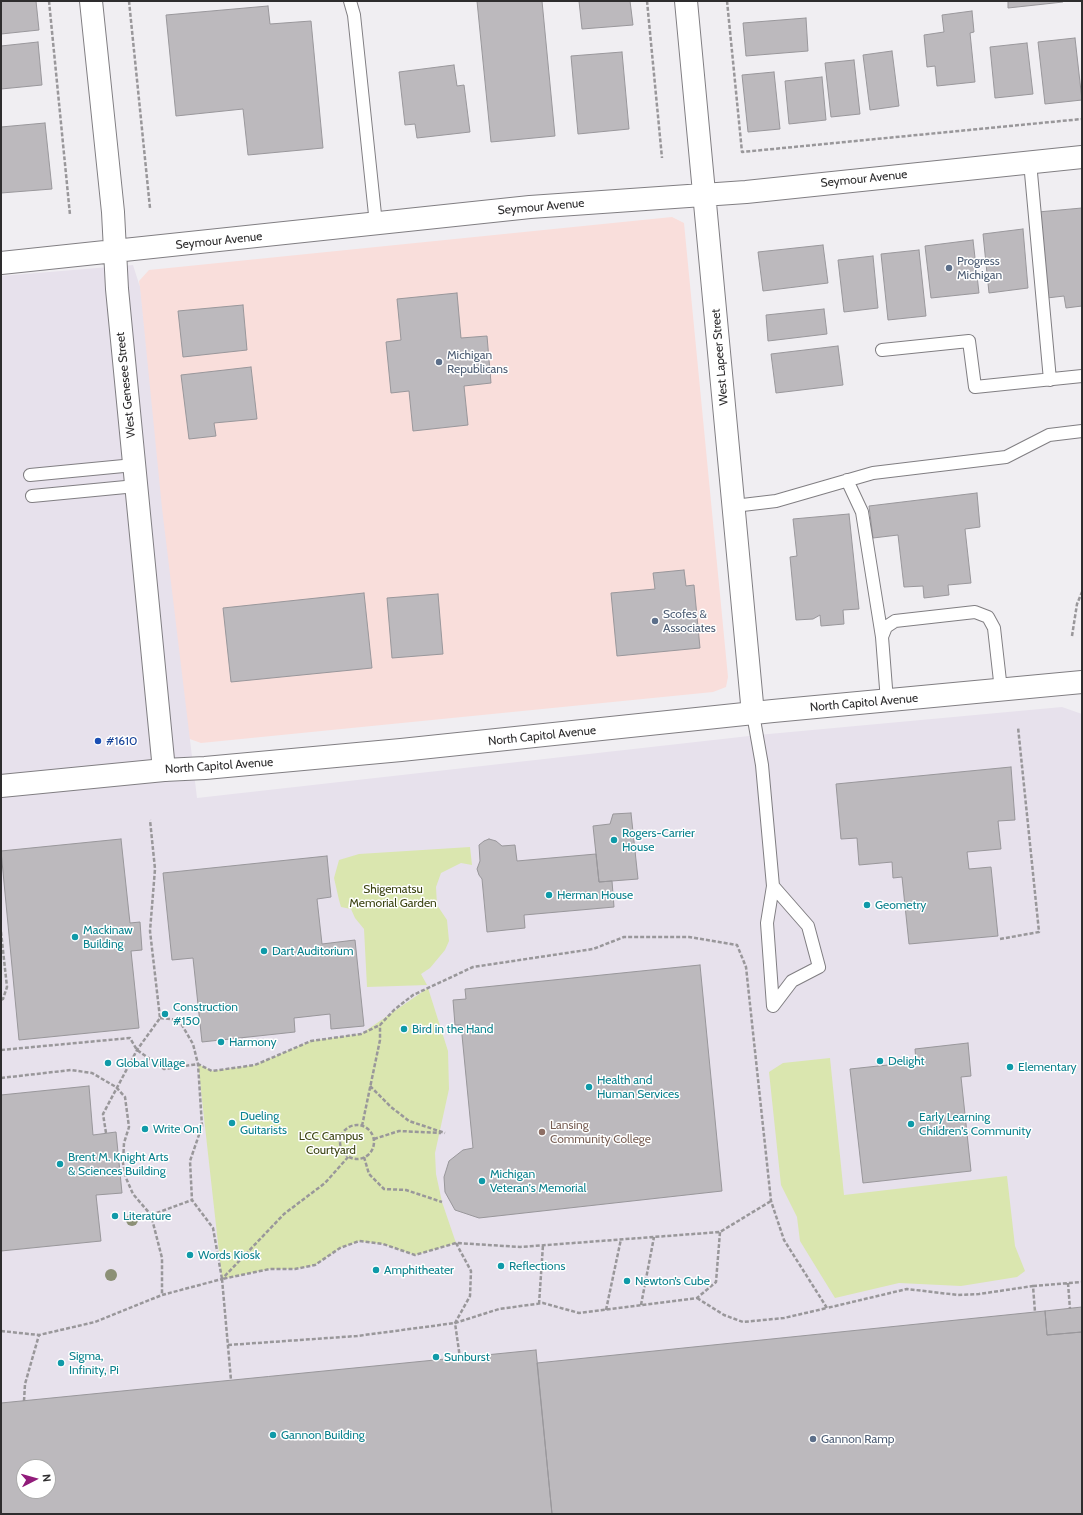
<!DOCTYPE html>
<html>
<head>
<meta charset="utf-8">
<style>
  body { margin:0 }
  #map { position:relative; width:1083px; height:1515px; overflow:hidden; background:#f0eef2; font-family:Cabin,sans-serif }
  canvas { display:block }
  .frame { position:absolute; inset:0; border:2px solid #2e2d2e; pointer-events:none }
  .north { position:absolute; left:16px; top:1459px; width:40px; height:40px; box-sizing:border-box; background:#fff; border:1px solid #ababab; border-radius:50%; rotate:84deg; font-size:11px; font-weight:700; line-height:16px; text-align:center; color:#2e2d2e }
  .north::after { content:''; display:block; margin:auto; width:14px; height:18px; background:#911c7a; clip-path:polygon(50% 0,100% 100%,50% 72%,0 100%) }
</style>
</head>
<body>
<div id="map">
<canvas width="1083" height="1515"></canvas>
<div class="frame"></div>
<div class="north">N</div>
</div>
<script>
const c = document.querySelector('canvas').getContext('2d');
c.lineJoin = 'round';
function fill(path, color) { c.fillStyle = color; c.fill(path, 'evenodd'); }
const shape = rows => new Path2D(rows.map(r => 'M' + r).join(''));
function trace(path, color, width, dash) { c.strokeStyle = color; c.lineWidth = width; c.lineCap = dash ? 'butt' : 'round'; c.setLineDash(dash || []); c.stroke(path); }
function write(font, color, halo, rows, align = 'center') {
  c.font = font + ' Cabin,sans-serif'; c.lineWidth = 3; c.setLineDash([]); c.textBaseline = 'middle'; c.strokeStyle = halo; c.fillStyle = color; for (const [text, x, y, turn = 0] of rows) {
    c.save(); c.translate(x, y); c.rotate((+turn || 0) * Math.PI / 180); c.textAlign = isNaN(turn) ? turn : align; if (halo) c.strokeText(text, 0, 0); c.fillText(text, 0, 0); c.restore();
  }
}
fill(shape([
  [672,217,684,223,728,677,726,687,713,692,201,743,187,738,182,728,139,281,149,270]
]), '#f9dedb');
fill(shape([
  [133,265,140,287,162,508,197,798,758,735,1062,707,1082,714,1082,1514,1,1514,1,276],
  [24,1467,48,1467,48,1491,24,1491]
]), '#e7e1ec');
fill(shape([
  [470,847,472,865,461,863,441,873,436,887,437,905,447,920,449,941,445,950,430,968,421,974,427,985,367,987,364,929,355,918,351,909,341,907,339,900,334,878,339,860,359,854],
  [428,988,448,1051,449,1089,435,1153,436,1174,442,1202,456,1243,415,1255,383,1244,359,1241,340,1248,315,1265,295,1269,269,1269,222,1279,198,1064,212,1071,255,1065,311,1041,361,1034],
  [830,1058,844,1195,1007,1176,1015,1246,1025,1271,1017,1277,961,1286,899,1283,835,1298,800,1241,797,1217,781,1185,769,1072,783,1063]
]), '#dae6af');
const building = shape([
  [1,1,36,1,39,30,1,34,1,1],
  [477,1,542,1,555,136,491,142,477,1],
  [579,1,630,1,633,25,582,29,579,1],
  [1008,1,1063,1,1063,2,1008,8,1008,1],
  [268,6,270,24,311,21,323,148,248,155,243,109,176,116,166,15,268,6],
  [972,11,974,32,970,33,975,82,937,86,935,66,927,67,924,35,944,32,942,15,972,11],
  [806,18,808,51,746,56,743,23,806,18],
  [1075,38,1082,100,1045,104,1038,42,1075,38],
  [38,42,42,85,1,89,1,46,38,42],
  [1027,43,1033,94,995,98,990,47,1027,43],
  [892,51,899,106,870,110,863,55,892,51],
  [622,52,629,129,578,134,571,56,622,52],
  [854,60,860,114,831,117,825,63,854,60],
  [454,65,457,86,464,85,470,132,417,138,415,124,405,125,399,72,454,65],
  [774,72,780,129,748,132,742,75,774,72],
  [822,77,826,120,789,124,785,81,822,77],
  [45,123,52,189,1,193,1,127,45,123],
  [1082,208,1082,306,1066,308,1064,296,1047,298,1038,212,1082,208],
  [1023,229,1028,288,989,293,983,234,1023,229],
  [973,240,979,293,931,298,925,246,973,240],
  [823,245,828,283,763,291,758,252,823,245],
  [919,250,926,316,888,320,881,254,919,250],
  [873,256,878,308,844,312,838,260,873,256],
  [457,293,461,338,487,336,491,383,464,386,468,425,413,431,409,391,391,393,386,342,401,340,397,299,457,293],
  [243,305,247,350,183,357,178,311,243,305],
  [824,309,827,334,768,341,766,315,824,309],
  [838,346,843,385,776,393,771,354,838,346],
  [251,367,257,419,214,423,216,436,189,439,181,375,251,367],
  [977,493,980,527,965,529,971,583,948,585,949,595,924,598,923,586,904,587,898,535,873,538,869,506,977,493],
  [849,514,859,609,843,610,844,624,821,626,820,615,813,619,796,620,790,557,797,556,793,519,849,514],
  [684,570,686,586,694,585,700,648,617,656,611,593,655,589,653,573,684,570],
  [364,593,372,668,231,682,223,608,364,593],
  [438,594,443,654,392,658,387,598,438,594],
  [1011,767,1015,820,998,821,1001,849,967,852,969,869,991,867,998,936,909,944,902,877,893,878,892,862,859,865,857,838,841,839,836,784,1011,767],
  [631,813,638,879,599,882,593,826,610,824,613,814,631,813],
  [121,839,130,923,140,922,142,950,131,951,139,1028,19,1040,1,851,121,839],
  [489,839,496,841,502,846,515,845,517,861,596,854,599,882,612,881,614,907,524,915,525,928,487,932,482,879,479,875,477,869,480,861,479,845,484,841,489,839],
  [327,856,331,897,317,899,322,944,355,940,364,1026,331,1029,330,1014,294,1018,295,1032,202,1042,193,958,172,960,163,873,327,856],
  [700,965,722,1191,479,1218,455,1210,445,1192,444,1177,449,1161,463,1150,473,1148,461,1025,455,1025,453,1000,466,999,465,989,700,965],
  [968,1043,971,1076,961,1077,971,1171,863,1183,850,1069,916,1062,915,1049,968,1043],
  [89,1086,93,1135,116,1132,122,1193,96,1195,101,1241,1,1251,1,1095,89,1086],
  [1082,1307,1082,1332,1047,1335,1045,1311,1082,1307],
  [1045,1311,1047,1335,1082,1332,1082,1514,552,1514,537,1363,1045,1311],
  [536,1350,552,1514,1,1514,1,1403,536,1350],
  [24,1467,48,1467,48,1491,24,1491,24,1467]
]);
fill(building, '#bcb9bd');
trace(building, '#99979b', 1);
const lane = shape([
  [350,1,354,15,376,224],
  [1030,162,1050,380],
  [882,350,969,341,975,387,1082,376],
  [30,475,134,465],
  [847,480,862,512,882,637],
  [32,496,136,486],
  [734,506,776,501,873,473,1006,457,1049,435,1082,431],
  [887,701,882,637,886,627,895,621,975,612,988,617,994,628,1001,690],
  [753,714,762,765,773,886,767,923,773,1006],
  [773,886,808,926,819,967,792,981,773,1006]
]);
const street = shape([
  [91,1,113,212,117,289,164,770],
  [686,1,753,714],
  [1,263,530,207,746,192,1082,157]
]);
const secondary = shape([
  [1,786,164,770,205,768,401,750,773,711,1082,682]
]);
trace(lane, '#807e82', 14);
trace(street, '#807e82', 24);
trace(secondary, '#807e82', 24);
trace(shape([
  [49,1,70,215],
  [129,1,150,208],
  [647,1,662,158],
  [727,1,742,152,1082,119],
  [1072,636,1077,604,1082,592],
  [1,932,7,987,3,999,1,1000],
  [1000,939,1039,932,1018,727],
  [160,1018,179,1020,193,1044,198,1064,202,1126,190,1161,192,1200,213,1228,222,1279,270,1269,295,1269,315,1265,340,1248,359,1241,383,1244,415,1255,456,1243,520,1247,720,1232,771,1201],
  [1,1050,130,1038,137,1050,164,1069,198,1064,212,1071,255,1065,311,1041,361,1034,380,1025,394,1010,413,995,473,967,593,949,624,937,689,937,737,945,746,967,771,1201,784,1240,827,1308,907,1289,958,1295,979,1294,1033,1286,1035,1312],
  [1,1078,71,1070,92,1073,116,1087,125,1097,129,1127,124,1143,123,1163,126,1178,133,1194,151,1215,162,1258,162,1295],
  [370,1086,391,1107,409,1121,445,1133],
  '340 1142a17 17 0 1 1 34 0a17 17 0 1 1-34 0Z',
  [362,1126,380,1040,380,1025],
  [106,1133,103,1114,137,1050,160,1018,150,931,155,869,150,820],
  [374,1139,399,1131,441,1133],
  [364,1157,369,1174,384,1189,406,1190,442,1202],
  [151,1215,192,1200],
  [456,1243,471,1271,470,1296,455,1323,460,1358],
  [222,1279,231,1380],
  [1068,1283,1070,1309],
  [1033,1286,1082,1282],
  [697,1298,724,1315,743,1322,784,1318,827,1308],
  [539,1304,543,1245],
  [641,1305,654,1237],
  [606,1310,621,1239],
  [1,1331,39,1335,95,1322,162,1295,222,1279,284,1214,325,1183,349,1156],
  [228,1345,357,1336,455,1323,499,1309,543,1303,579,1313,697,1298,716,1282,720,1232],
  [24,1401,25,1384,39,1335]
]), '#99979a', 2.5, [4, 2]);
trace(lane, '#fff', 12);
trace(street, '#fff', 22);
trace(secondary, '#fff', 22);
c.fillStyle = '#8c9076';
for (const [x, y] of [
  [132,1220],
  [111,1275]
]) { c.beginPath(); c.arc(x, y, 6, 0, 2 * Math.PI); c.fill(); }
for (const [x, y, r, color] of [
  [949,268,4,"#5c6f8a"],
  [439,362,4,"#5c6f8a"],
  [655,621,4,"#5c6f8a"],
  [98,741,4,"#1a4fb4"],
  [614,840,4,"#0f9aa8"],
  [549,895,4,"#0f9aa8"],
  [867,905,4,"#0f9aa8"],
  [75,937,4,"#0f9aa8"],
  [264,951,4,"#0f9aa8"],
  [165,1014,4,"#0f9aa8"],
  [404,1029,4,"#0f9aa8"],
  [221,1042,4,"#0f9aa8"],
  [880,1061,4,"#0f9aa8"],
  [108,1063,4,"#0f9aa8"],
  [1010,1067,4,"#0f9aa8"],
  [589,1087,4,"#0f9aa8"],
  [232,1123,4,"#0f9aa8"],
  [911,1124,4,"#0f9aa8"],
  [145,1129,4,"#0f9aa8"],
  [542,1132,4,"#8d6e63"],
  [60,1164,4,"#0f9aa8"],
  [482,1181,4,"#0f9aa8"],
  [115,1216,4,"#0f9aa8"],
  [190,1255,4,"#0f9aa8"],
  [501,1266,4,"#0f9aa8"],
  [376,1270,4,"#0f9aa8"],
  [627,1281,4,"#0f9aa8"],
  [436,1357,4,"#0f9aa8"],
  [61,1363,4,"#0f9aa8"],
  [273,1435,4,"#0f9aa8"],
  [813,1439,4,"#5c6f8a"]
]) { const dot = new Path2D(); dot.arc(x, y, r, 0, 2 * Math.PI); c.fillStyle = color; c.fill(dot); trace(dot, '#fff', 1.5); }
write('12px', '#2e2d2e', '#fff', [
  ["Seymour Avenue",864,179,-6],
  ["Seymour Avenue",541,207,-5],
  ["Seymour Avenue",219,241,-6],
  ["West Lapeer Street",720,357,-95],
  ["West Genesee Street",126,385,-96],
  ["North Capitol Avenue",864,703,-5],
  ["North Capitol Avenue",542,736,-6],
  ["North Capitol Avenue",219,766,-4]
]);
write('12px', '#4e5e75', '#fff', [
  ["Progress",957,261],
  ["Michigan",957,275],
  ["Michigan",447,355],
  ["Republicans",447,369],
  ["Scofes &",663,614],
  ["Associates",663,628],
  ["Gannon Ramp",821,1439]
], 'left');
write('12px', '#164399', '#fff', [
  ["#1610",106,741]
], 'left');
write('12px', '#0d838f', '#fff', [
  ["Rogers-Carrier",622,833],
  ["House",622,847],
  ["Herman House",557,895],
  ["Geometry",875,905],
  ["Mackinaw",83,930],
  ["Building",83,944],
  ["Dart Auditorium",272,951],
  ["Construction",173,1007],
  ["#150",173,1021],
  ["Bird in the Hand",412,1029],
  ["Harmony",229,1042],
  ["Delight",888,1061],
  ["Global Village",116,1063],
  ["Elementary",1018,1067],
  ["Health and",597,1080],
  ["Human Services",597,1094],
  ["Dueling",240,1116],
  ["Guitarists",240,1130],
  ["Early Learning",919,1117],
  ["Children's Community",919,1131],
  ["Write On!",153,1129],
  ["Brent M. Knight Arts",68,1157],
  ["& Sciences Building",68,1171],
  ["Michigan",490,1174],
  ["Veteran's Memorial",490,1188],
  ["Literature",123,1216],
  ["Words Kiosk",198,1255],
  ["Reflections",509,1266],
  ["Amphitheater",384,1270],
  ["Newton’s Cube",635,1281],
  ["Sigma,",69,1356],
  ["Infinity, Pi",69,1370],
  ["Sunburst",444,1357],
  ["Gannon Building",281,1435]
], 'left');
write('12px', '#3b4311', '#fff', [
  ["Shigematsu",393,889],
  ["Memorial Garden",393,903],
  ["LCC Campus",331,1136],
  ["Courtyard",331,1150]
]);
write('12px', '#785e54', '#fff', [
  ["Lansing",550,1125],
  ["Community College",550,1139]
], 'left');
</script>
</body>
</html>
